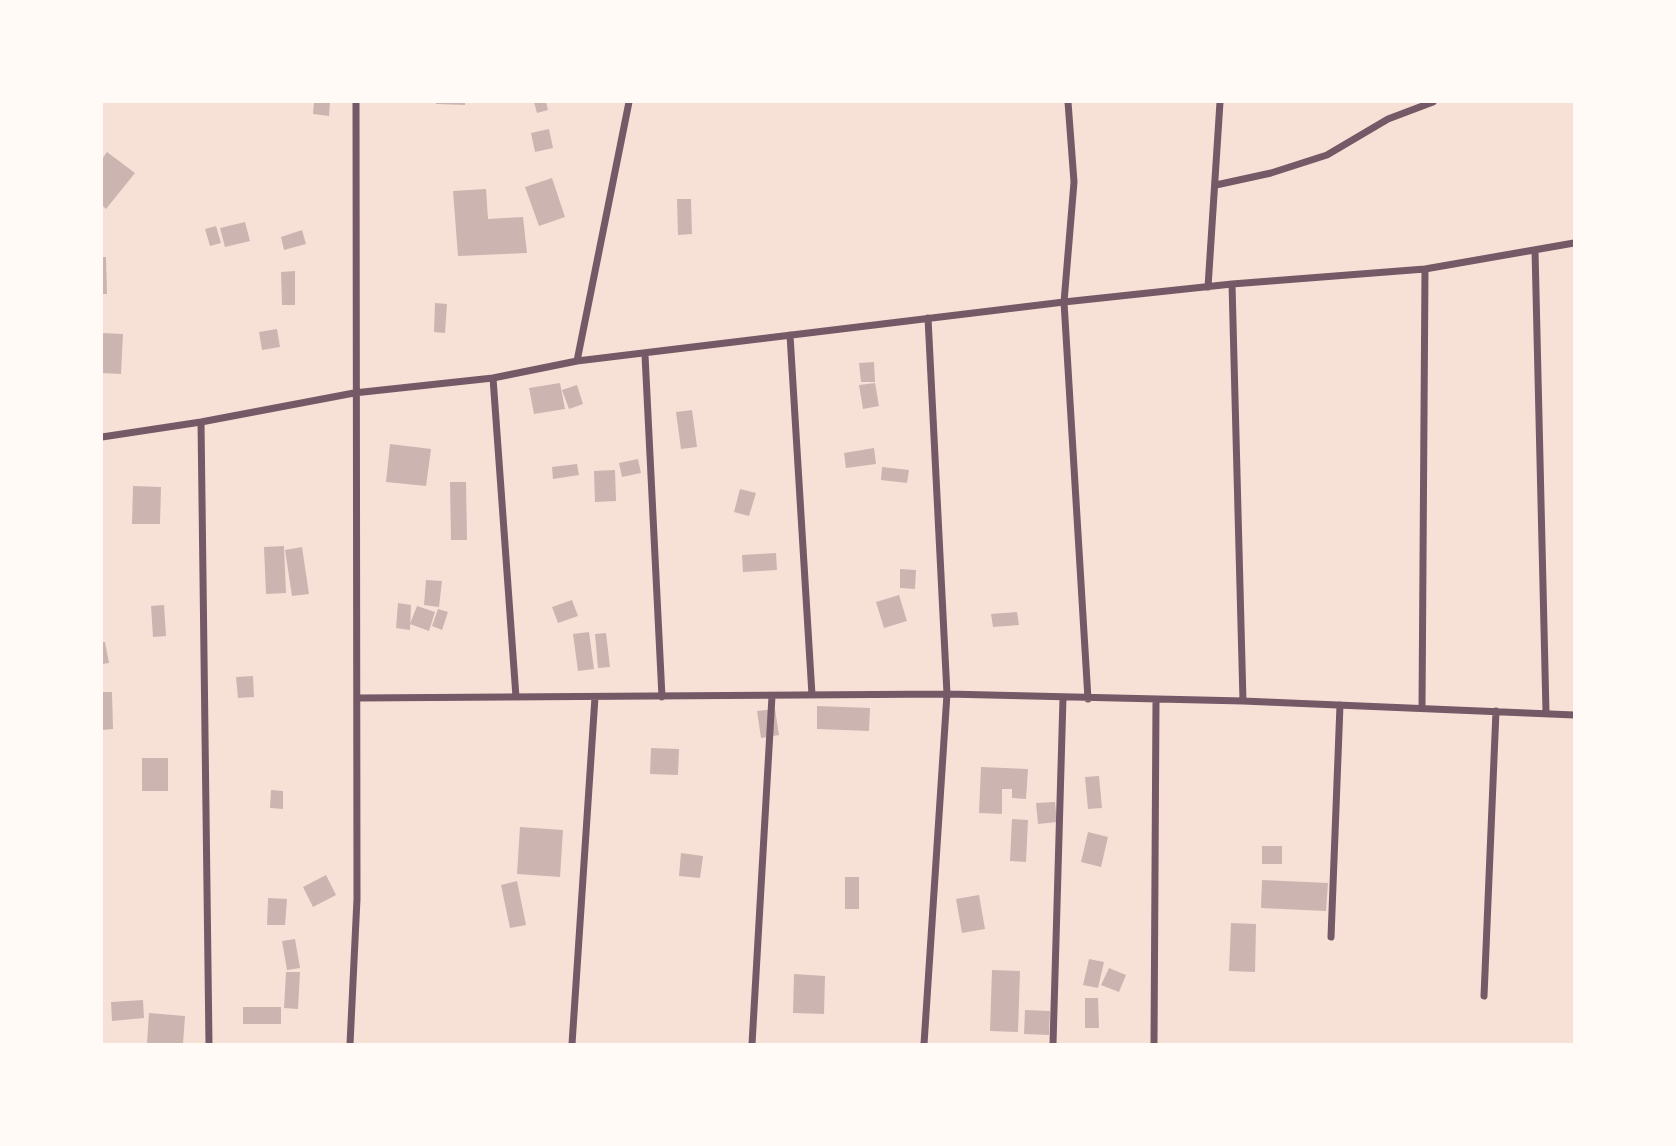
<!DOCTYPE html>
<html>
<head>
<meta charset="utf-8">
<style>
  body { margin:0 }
  #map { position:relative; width:1676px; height:1146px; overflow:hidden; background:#f7e1d7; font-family:Signika,sans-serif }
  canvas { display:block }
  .frame { position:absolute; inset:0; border:103px solid #fffaf5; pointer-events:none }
</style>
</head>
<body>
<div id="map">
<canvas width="1676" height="1146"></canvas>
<div class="frame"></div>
</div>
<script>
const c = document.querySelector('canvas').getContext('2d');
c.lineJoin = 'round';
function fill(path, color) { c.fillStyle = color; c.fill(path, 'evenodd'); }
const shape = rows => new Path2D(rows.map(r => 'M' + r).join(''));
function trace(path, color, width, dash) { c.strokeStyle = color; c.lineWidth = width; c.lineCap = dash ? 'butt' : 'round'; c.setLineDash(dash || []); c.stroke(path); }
fill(shape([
  [314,102,330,102,329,116,313,114],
  [436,102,465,102,465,105,436,104],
  [534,102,546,102,548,110,537,113],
  [549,129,553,148,535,152,531,133],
  [107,152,135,173,106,209,102,205,102,159],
  [552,178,565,217,539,226,525,187],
  [486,189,488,219,523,217,527,253,458,256,453,191],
  [677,199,691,199,692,234,678,235],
  [245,222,250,241,225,247,220,228],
  [216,226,221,243,210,246,205,229],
  [302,230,306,244,284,250,281,237],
  [102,257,106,257,107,294,102,294],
  [295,271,295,305,282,305,281,272],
  [435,303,447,304,445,333,434,332],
  [277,329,280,347,262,350,259,332],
  [102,333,123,334,121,374,102,373],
  [874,362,875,382,861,382,859,363],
  [560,383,565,409,534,414,529,388],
  [875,383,879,406,863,409,859,385],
  [577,385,583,404,569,409,562,390],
  [692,410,697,447,681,449,676,412],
  [390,444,431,449,426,486,386,482],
  [874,448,876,464,846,468,844,453],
  [638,459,641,473,622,477,619,463],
  [577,464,579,475,553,479,552,467],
  [882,467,909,470,907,483,881,480],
  [615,470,616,501,595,502,594,471],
  [450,482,466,482,467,540,451,540],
  [133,486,161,487,160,524,132,524],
  [740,489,756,493,749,516,734,512],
  [284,546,286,593,266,594,264,547],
  [302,547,309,594,292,596,285,550],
  [776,553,777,570,743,572,742,555],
  [900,569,916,570,915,589,900,588],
  [426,580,442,581,439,607,424,605],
  [899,595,907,621,884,628,876,602],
  [572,600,578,616,558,623,552,607],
  [398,603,411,605,410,630,396,628],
  [164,605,166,636,153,637,151,606],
  [417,606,435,612,429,631,410,624],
  [438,609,448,612,442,630,432,626],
  [1017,612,1019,625,993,627,991,614],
  [589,632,594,669,578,671,573,634],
  [606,633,610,667,598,668,595,634],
  [102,642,105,642,109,663,102,664],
  [253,676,254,697,238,698,236,677],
  [102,692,112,692,113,729,102,730],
  [817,706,870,708,869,731,817,729],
  [775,709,779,735,761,738,757,711],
  [651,748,679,749,678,775,650,774],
  [142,758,168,758,168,791,142,791],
  [981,767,1028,769,1026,799,1012,798,1012,789,1002,789,1002,814,979,813],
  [1099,776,1102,808,1088,809,1085,777],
  [271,790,283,791,283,809,270,808],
  [1055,802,1057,822,1038,824,1036,803],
  [1012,819,1028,820,1026,862,1010,861],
  [520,827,563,830,560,877,517,874],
  [1088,832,1108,837,1101,867,1081,862],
  [1262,846,1282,846,1282,864,1262,864],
  [681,853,703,856,700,878,679,876],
  [326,875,336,895,313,907,303,887],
  [845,877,859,877,859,909,845,909],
  [1262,880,1328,883,1326,911,1261,908],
  [517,881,526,925,510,928,501,885],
  [979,895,985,929,962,933,956,899],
  [268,898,287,899,285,925,267,925],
  [1231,923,1256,924,1255,972,1229,971],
  [295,939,300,968,287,970,282,941],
  [1089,959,1104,962,1098,988,1083,985],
  [1109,968,1126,975,1119,992,1101,985],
  [992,970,1020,971,1018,1032,990,1031],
  [286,972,300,972,298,1009,284,1008],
  [794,974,825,976,824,1014,793,1013],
  [1085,998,1098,998,1099,1028,1085,1028],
  [143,1000,144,1018,112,1021,111,1002],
  [243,1007,281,1007,281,1024,243,1024],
  [1025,1010,1050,1011,1049,1035,1024,1034],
  [149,1013,185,1016,183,1044,147,1044]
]), '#ccb4b1');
trace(shape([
  [1068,102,1074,182,1064,302,1088,699],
  [1216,185,1271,173,1327,155,1388,119,1433,102],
  [1535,250,1546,712],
  [1232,284,1243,701],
  [1208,287,1220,102],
  [790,335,812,695],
  [645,355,662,697],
  [577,361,629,102],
  [493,378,516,697],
  [201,422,209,1044],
  [102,437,201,422,354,393,493,378,577,361,1064,302,1232,284,1425,269,1574,243],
  [358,698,947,694,1243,701,1574,715],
  [1422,708,1425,269],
  [1331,937,1340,705],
  [1484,996,1496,711],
  [350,1044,357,899,356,102],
  [572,1044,595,697],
  [752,1044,772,696],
  [924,1044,947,694,928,318],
  [1053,1044,1063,698],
  [1154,1044,1156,700]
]), '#755966', 7);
</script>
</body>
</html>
